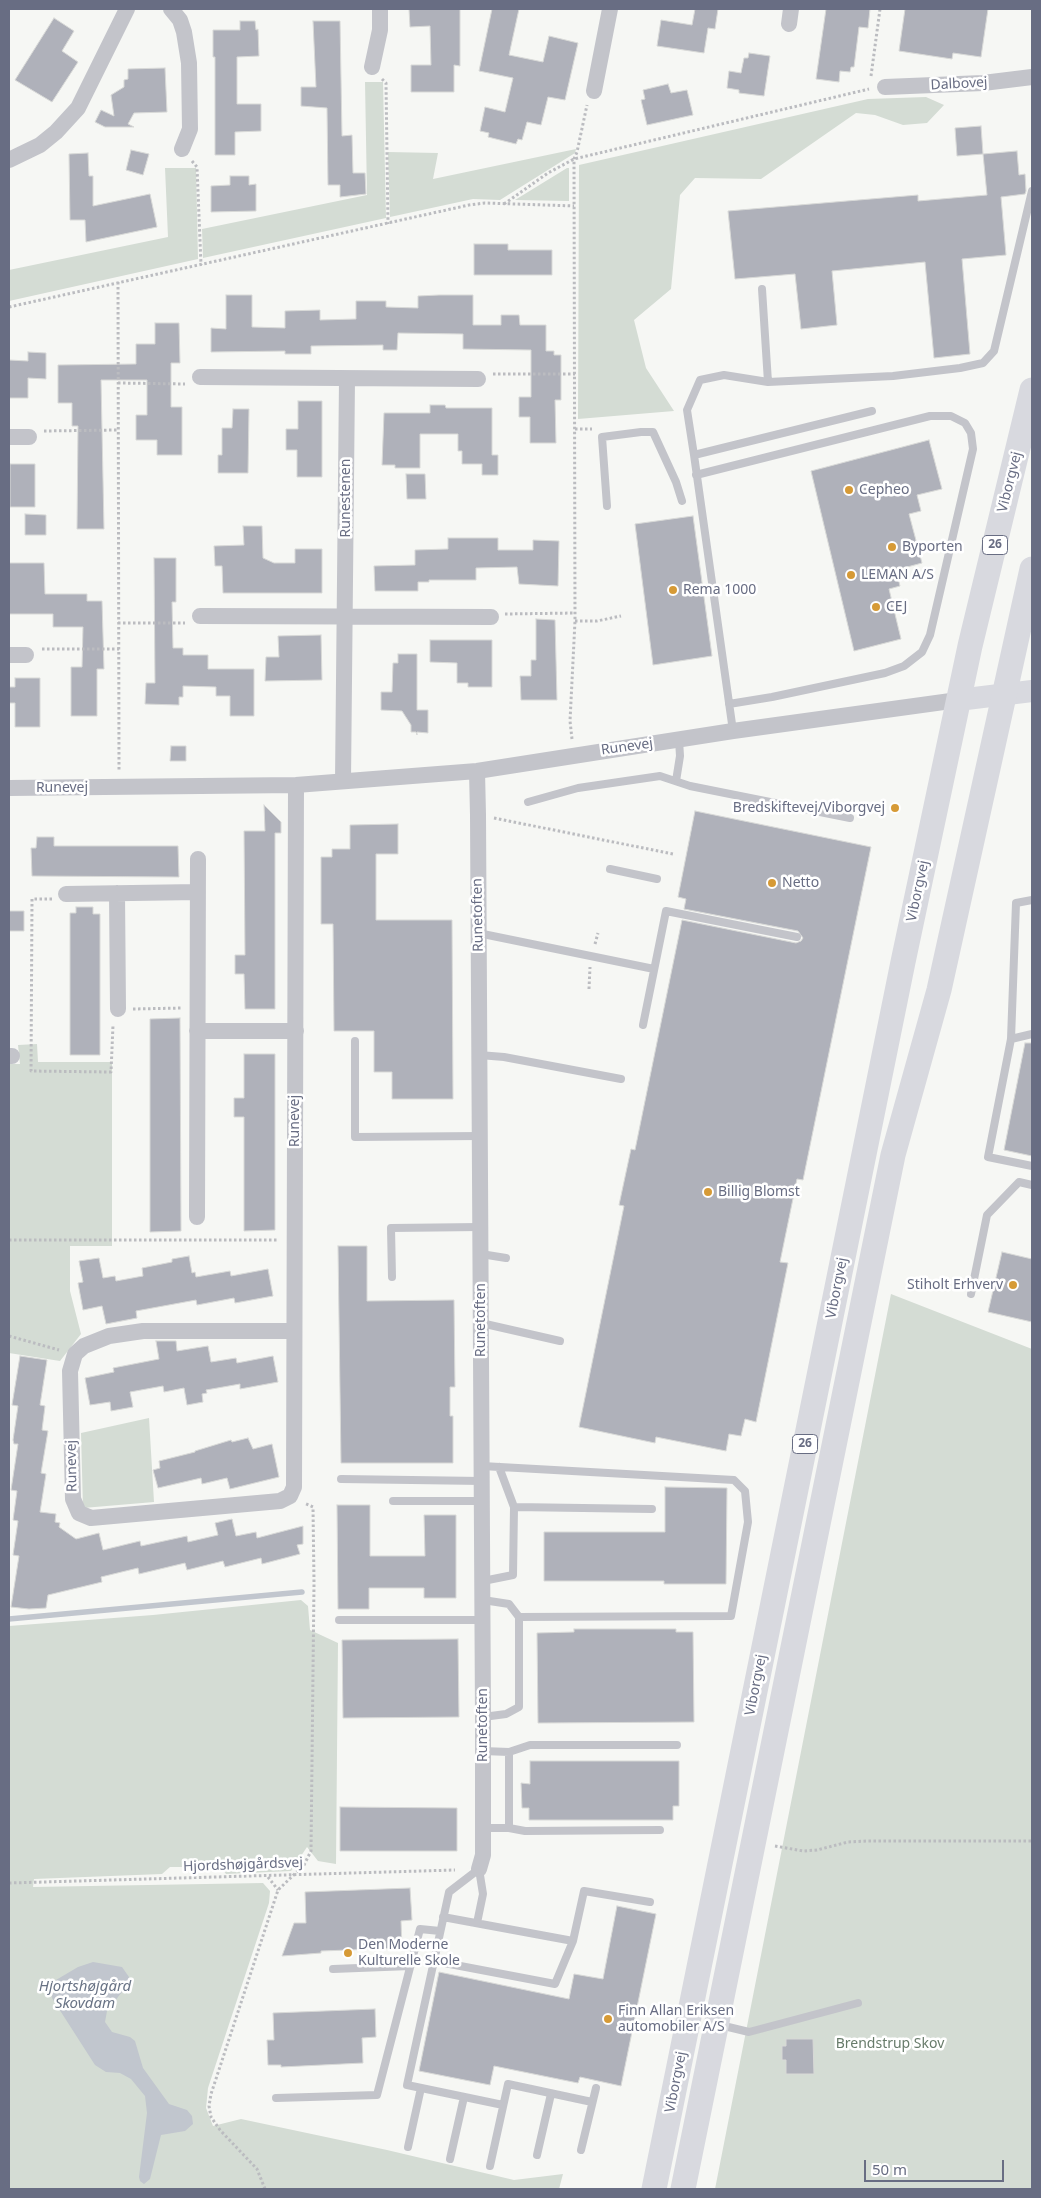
<!DOCTYPE html>
<html>
<head>
<meta charset="utf-8">
<style>
  body { margin:0 }
  #map { position:relative; width:1041px; height:2198px; overflow:hidden; background:#f6f7f4; font-family:"Noto Sans",sans-serif }
  canvas { display:block }
  .frame { position:absolute; inset:0; border:10px solid #686d83; pointer-events:none }
  .scale { position:absolute; left:864px; top:2160px; width:140px; height:22px; box-sizing:border-box; border:2px solid #686d83; border-top:0; padding-left:6px; font-size:15px; line-height:18px; white-space:nowrap; color:#686d83; -webkit-text-stroke:4px #fff; paint-order:stroke }
</style>
</head>
<body>
<div id="map">
<canvas width="1041" height="2198"></canvas>
<div class="frame"></div>
<div class="scale">50 m</div>
</div>
<script>
const c = document.querySelector('canvas').getContext('2d');
c.lineJoin = 'round';
function fill(path, color) { c.fillStyle = color; c.fill(path, 'evenodd'); }
const shape = rows => new Path2D(rows.map(r => 'M' + r).join(''));
function trace(path, color, width, dash) { c.strokeStyle = color; c.lineWidth = width; c.lineCap = dash ? 'butt' : 'round'; c.setLineDash(dash || []); c.stroke(path); }
function write(font, color, halo, rows, align = 'center') {
  c.font = font + ' "Noto Sans",sans-serif'; c.lineWidth = 5; c.setLineDash([]); c.textBaseline = 'middle'; c.strokeStyle = halo; c.fillStyle = color; for (const [text, x, y, turn = 0] of rows) {
    c.save(); c.translate(x, y); c.rotate((+turn || 0) * Math.PI / 180); c.textAlign = isNaN(turn) ? turn : align; if (halo) c.strokeText(text, 0, 0); c.fillText(text, 0, 0); c.restore();
  }
}
fill(shape([
  [365,82,383,82,386,218,203,258,202,229,367,195],
  [926,97,944,105,927,123,903,125,875,115,856,113,761,179,695,178,680,195,671,289,634,320,646,368,674,411,578,419,579,165,868,99],
  [576,149,575,153,500,200,473,199,390,217,388,152,438,153,433,179],
  [165,168,196,168,198,259,9,301,9,270,168,237],
  [567,168,569,168,569,201,515,200],
  [37,1044,38,1062,112,1062,112,1246,70,1246,70,1291,81,1334,60,1361,9,1353,9,1064,20,1064,18,1045],
  [891,1294,1032,1349,1032,2189,715,2189],
  [149,1418,154,1502,83,1508,81,1433],
  [301,1600,308,1606,310,1630,338,1643,336,1864,318,1861,307,1847,291,1871,226,1874,221,1867,170,1867,162,1874,34,1879,33,1887,263,1883,270,1891,269,1903,208,2088,206,2108,213,2126,241,2119,387,2150,514,2180,563,2174,559,2189,9,2189,9,1626,153,1615]
]), '#d4dcd4');
fill(shape([
  [93,1962,122,1967,129,1977,129,1983,107,2011,105,2022,112,2032,130,2037,135,2041,143,2068,169,2104,187,2110,192,2116,193,2124,185,2131,161,2135,150,2179,144,2184,140,2181,139,2177,147,2113,145,2096,131,2079,120,2073,106,2072,95,2065,52,1998,51,1990,56,1980,78,1967]
]), '#c1c6ce');
trace(shape([
  [9,1619,302,1592]
]), '#c1c6ce', 5.5);
const building = shape([
  [409,9,460,9,460,66,454,65,454,92,411,92,411,65,431,65,430,26,410,27,409,9],
  [492,9,519,9,509,55,543,62,549,36,578,43,565,100,548,97,541,125,527,122,522,140,518,139,516,144,488,137,489,133,480,131,485,107,505,112,513,78,479,71,492,9],
  [695,9,718,9,715,29,708,28,704,53,657,46,661,20,692,25,695,9],
  [826,9,870,9,868,28,859,27,854,67,851,67,850,72,840,71,839,82,816,79,826,9],
  [905,9,988,9,981,57,953,53,952,59,899,51,905,9],
  [54,18,74,31,62,51,78,62,52,102,15,80,54,18],
  [240,21,255,21,256,30,258,29,259,56,237,57,237,104,261,104,261,131,235,132,235,155,215,155,215,57,213,57,213,30,240,30,240,21],
  [313,21,340,21,342,136,352,135,353,173,365,173,366,194,340,197,340,185,328,185,327,108,301,106,301,87,316,87,313,21],
  [749,53,770,56,764,96,739,93,739,90,727,88,729,71,741,73,744,58,748,58,749,53],
  [165,68,167,112,134,113,128,124,134,127,105,127,95,122,101,110,114,116,111,95,124,87,124,80,128,79,128,69,165,68],
  [668,84,671,93,687,90,693,115,647,125,641,100,645,99,643,90,668,84],
  [981,126,983,154,957,156,955,128,981,126],
  [131,150,149,154,143,175,126,170,131,150],
  [1017,151,1019,175,1025,174,1026,191,1025,194,1001,197,1006,255,962,259,970,354,934,358,925,262,832,271,837,325,801,329,795,274,735,279,728,211,918,195,918,201,987,195,983,154,1017,151],
  [88,153,89,176,93,176,93,206,150,194,157,227,86,242,85,220,70,220,69,154,88,153],
  [230,176,249,176,249,185,256,184,256,211,211,212,211,186,230,185,230,176],
  [474,244,508,244,508,250,552,250,552,275,474,275,474,244],
  [226,295,252,295,252,327,285,328,285,311,320,310,320,320,356,319,356,301,386,301,386,307,418,308,418,296,439,295,473,295,473,325,501,325,501,315,519,315,520,325,546,325,546,351,554,351,554,355,561,355,561,400,555,400,556,443,530,443,530,417,519,417,519,397,531,397,531,350,463,349,463,334,398,333,397,350,383,350,383,345,311,346,311,354,285,354,285,351,211,352,211,328,226,329,226,295],
  [155,323,179,323,180,363,171,363,171,407,182,407,182,455,157,455,157,440,136,440,136,415,147,415,147,380,101,380,104,529,77,529,78,426,72,426,72,403,58,403,58,365,136,364,136,344,155,344,155,323],
  [28,352,46,353,46,379,28,378,28,398,9,398,9,360,28,361,28,352],
  [298,401,322,401,322,477,297,477,297,450,286,450,286,429,298,429,298,401],
  [430,405,445,405,446,408,492,408,492,455,498,455,498,475,482,475,482,464,462,464,462,451,458,451,458,434,420,434,420,468,395,468,395,465,382,465,384,413,430,413,430,405],
  [233,409,249,409,248,473,218,473,218,455,222,455,222,428,232,428,233,409],
  [929,440,942,489,917,495,921,511,909,514,922,563,896,570,900,586,889,589,901,639,854,651,811,471,929,440],
  [10,464,35,464,35,507,10,507,10,464],
  [406,474,425,474,426,499,407,499,406,474],
  [25,514,46,515,46,535,25,535,25,514],
  [693,516,712,656,653,665,635,524,693,516],
  [243,526,262,526,263,558,274,563,295,563,295,549,322,549,322,593,223,593,222,566,215,566,214,546,244,545,243,526],
  [448,538,498,538,498,550,533,550,533,540,559,541,558,586,519,584,517,567,476,568,476,580,429,580,429,582,418,582,418,591,375,591,374,566,415,565,415,550,448,549,448,538],
  [154,558,176,558,176,602,172,602,173,648,183,648,183,655,208,655,208,669,254,669,254,716,230,716,230,696,216,696,216,687,183,686,183,697,179,697,179,705,145,704,146,683,155,683,154,558],
  [9,563,44,563,45,594,87,594,87,601,102,601,104,669,97,669,97,716,71,716,71,667,82,667,83,627,53,627,53,614,9,614,9,563],
  [536,619,555,620,557,700,521,700,520,676,531,676,531,660,536,660,536,619],
  [321,635,322,680,265,681,266,657,279,657,278,636,321,635],
  [430,640,492,640,492,687,468,687,468,683,457,683,457,663,430,662,430,640],
  [398,654,417,654,417,710,428,710,428,733,417,732,417,735,416,732,411,732,411,725,402,711,381,710,381,692,392,692,393,663,398,663,398,654],
  [15,678,40,678,40,727,15,727,15,703,9,703,9,687,15,687,15,678],
  [171,746,186,746,186,761,170,761,171,746],
  [264,805,281,822,281,833,275,833,275,1009,245,1009,244,974,235,974,235,955,245,955,244,831,265,831,264,805],
  [695,811,871,847,803,1180,797,1179,780,1262,788,1263,756,1422,745,1419,741,1436,729,1434,726,1451,656,1437,655,1443,579,1427,624,1206,619,1205,631,1149,635,1150,682,920,796,943,801,941,803,938,798,931,684,909,686,899,678,897,695,811],
  [398,824,398,854,376,854,376,920,452,920,453,1099,392,1099,392,1072,374,1072,374,1031,334,1031,333,924,321,924,321,857,332,857,332,849,350,849,350,825,398,824],
  [37,837,54,837,54,846,178,846,179,877,32,876,31,848,36,848,37,837],
  [76,907,93,907,93,914,100,914,100,1055,70,1055,70,913,76,913,76,907],
  [9,911,24,911,24,931,9,931,9,911],
  [180,1018,181,1231,150,1232,150,1019,180,1018],
  [1025,1043,1032,1043,1032,1156,1004,1150,1025,1043],
  [244,1054,275,1054,275,1230,244,1231,244,1117,234,1117,234,1098,244,1098,244,1054],
  [338,1246,367,1246,367,1301,454,1300,455,1387,450,1387,450,1416,453,1416,453,1463,341,1463,338,1246],
  [1002,1252,1032,1259,1032,1322,988,1312,1002,1252],
  [189,1256,192,1273,195,1272,196,1277,230,1271,231,1276,268,1269,273,1296,235,1303,234,1298,197,1305,196,1300,136,1311,137,1318,106,1324,102,1306,83,1310,78,1283,83,1282,79,1261,99,1258,103,1278,115,1276,116,1281,143,1276,142,1268,172,1262,172,1259,189,1256],
  [156,1341,176,1341,177,1351,208,1346,211,1362,236,1358,237,1363,273,1356,278,1382,240,1389,240,1384,206,1390,207,1393,202,1394,203,1402,187,1405,184,1388,164,1392,163,1386,130,1392,133,1407,111,1411,110,1402,90,1405,85,1378,114,1372,113,1368,159,1359,156,1341],
  [20,1356,47,1360,40,1405,45,1406,42,1430,48,1431,41,1473,46,1474,40,1512,56,1514,55,1522,60,1523,59,1527,76,1539,99,1533,103,1550,140,1541,141,1546,187,1536,188,1542,218,1535,215,1523,232,1519,236,1536,256,1532,257,1538,303,1526,303,1544,297,1545,300,1554,262,1564,261,1558,225,1567,223,1561,187,1570,185,1563,139,1574,138,1568,101,1577,102,1582,48,1595,46,1608,29,1609,11,1607,19,1556,13,1555,18,1521,13,1520,17,1491,11,1490,18,1444,14,1444,13,1440,18,1406,12,1405,20,1356],
  [248,1438,253,1449,272,1444,279,1477,230,1489,227,1478,202,1484,201,1478,158,1488,153,1470,160,1468,159,1461,195,1452,195,1451,231,1440,232,1442,248,1438],
  [665,1487,727,1488,726,1584,664,1584,664,1581,544,1581,544,1532,665,1532,665,1487],
  [337,1505,370,1505,370,1556,425,1556,424,1515,456,1515,456,1598,424,1598,424,1588,369,1588,369,1609,338,1609,337,1505],
  [574,1629,676,1629,676,1632,693,1632,694,1722,538,1723,537,1633,574,1632,574,1629],
  [458,1639,459,1717,343,1718,342,1640,458,1639],
  [530,1761,679,1761,679,1806,673,1806,673,1820,529,1820,529,1808,522,1808,521,1783,530,1784,530,1761],
  [340,1807,457,1808,457,1851,340,1851,340,1807],
  [410,1888,412,1920,401,1921,402,1948,321,1951,321,1953,282,1956,294,1923,306,1923,305,1892,410,1888],
  [617,1906,656,1914,621,2086,580,2077,578,2083,494,2066,490,2085,419,2071,439,1972,569,1999,574,1974,603,1979,617,1906],
  [375,2009,376,2037,362,2038,363,2063,281,2067,281,2065,268,2065,267,2040,274,2040,273,2013,375,2009],
  [786,2039,813,2039,814,2074,786,2074,786,2060,782,2060,782,2046,786,2046,786,2039]
]);
fill(building, '#afb1ba');
trace(building, '#d8d9d7', 1);
trace(shape([
  [871,76,880,9],
  [382,79,386,83,388,224],
  [192,161,197,167,201,265],
  [504,204,548,173,574,159,869,89],
  [118,282,119,770],
  [9,307,469,205,485,203,574,206],
  [493,374,575,374],
  [118,383,185,384],
  [575,429,592,429],
  [44,431,118,430],
  [505,614,575,613],
  [575,621,597,621,621,616],
  [118,623,185,623],
  [42,649,119,649],
  [572,739,570,721,575,621,574,159,577,152,587,105],
  [494,818,673,854],
  [52,899,32,899,31,1071,111,1072,113,1025],
  [595,944,598,933],
  [589,989,590,967],
  [133,1009,182,1008],
  [9,1240,278,1240],
  [9,1336,59,1350],
  [775,1846,803,1851,817,1850,848,1842,867,1841,1032,1841],
  [268,1877,278,1890],
  [9,1883,455,1870],
  [265,2189,257,2169,220,2130,211,2117,209,2106,211,2094,278,1890,304,1865,311,1851,314,1583,313,1507,304,1503]
]), '#bbbcc0', 3, [2.5, 2.5]);
trace(shape([
  [762,289,768,382,893,376,960,368,983,363,994,351,1032,191],
  [694,455,687,410,700,380,724,375,768,382],
  [696,475,930,416,951,416,965,423,971,433,973,449,930,635,922,652,904,666,885,673,772,697,729,704],
  [607,506,602,437,641,432,653,432,676,482,682,501],
  [733,731,694,455,872,411],
  [676,781,680,756,679,740],
  [528,802,578,788,660,776,690,786,850,818],
  [610,869,657,879],
  [1032,900,1016,903,1011,1039,988,1157,1032,1166],
  [478,933,654,969],
  [643,1025,666,911,797,937],
  [1011,1039,1032,1034],
  [355,1041,355,1137,480,1136],
  [479,1055,504,1057,621,1079],
  [481,1254,506,1258],
  [392,1277,391,1228,480,1227],
  [971,1294,987,1215,1019,1182,1032,1185],
  [481,1323,560,1341],
  [482,1466,734,1480,745,1491,748,1522,731,1616,519,1617],
  [341,1479,482,1481],
  [393,1501,482,1501],
  [514,1507,652,1509],
  [483,1581,513,1575,514,1507,499,1467],
  [483,1600,509,1604,519,1617,519,1707,506,1714,483,1717],
  [339,1620,483,1620],
  [483,1751,509,1752,530,1745,677,1745],
  [509,1752,509,1828],
  [483,1828,509,1828,525,1831,660,1830],
  [443,1917,573,1941,584,1891,650,1902],
  [477,1923,483,1894,479,1869,449,1892,407,2085,503,2105],
  [434,1961,555,1984,573,1941],
  [333,1969,410,1966],
  [720,2025,749,2032,858,2003],
  [276,2098,377,2095,420,1929,440,1931],
  [408,2147,421,2088],
  [581,2150,596,2088],
  [537,2155,551,2094],
  [450,2159,464,2097],
  [490,2166,508,2084,592,2102]
]), '#c3c4ca', 8);
trace(shape([
  [171,9,180,20,184,32,189,63,190,129,182,149],
  [789,24,791,9],
  [372,67,380,30,380,9],
  [885,87,983,83,1032,77],
  [594,91,610,9],
  [9,160,40,145,56,132,78,108,127,9],
  [200,377,478,379],
  [9,437,29,437],
  [200,616,491,617],
  [9,655,26,655],
  [477,771,478,815,483,1717,483,1855,479,1869],
  [343,781,347,379],
  [9,788,296,785,477,771,733,731,958,700],
  [117,893,118,1009],
  [66,894,198,892],
  [197,1031,296,1031],
  [9,1056,12,1056],
  [197,1217,198,859],
  [294,1331,143,1331,109,1336,84,1346,75,1354,70,1371,73,1499,79,1513,91,1518,280,1501,290,1496,294,1487,296,785]
]), '#c3c4ca', 16);
trace(shape([
  [958,700,1032,691]
]), '#d8d9df', 22);
trace(shape([
  [654,2189,903,962,970,646,1032,390],
  [683,2189,893,1155,939,990,1032,569]
]), '#d8d9df', 25);
for (const [x, y, r, color] of [
  [849,490,5,"#d69a36"],
  [892,547,5,"#d69a36"],
  [851,575,5,"#d69a36"],
  [673,590,5,"#d69a36"],
  [876,607,5,"#d69a36"],
  [895,808,5,"#d69a36"],
  [772,883,5,"#d69a36"],
  [708,1192,5,"#d69a36"],
  [1013,1285,5,"#d69a36"],
  [348,1953,5,"#d69a36"],
  [608,2019,5,"#d69a36"]
]) { const dot = new Path2D(); dot.arc(x, y, r, 0, 2 * Math.PI); c.fillStyle = color; c.fill(dot); trace(dot, '#fff', 2); }
for (const [x, y, w] of [
  [995,545,25],
  [805,1444,25]
]) { const box = new Path2D(); box.roundRect(x - w / 2, y - 9.5, w, 19, 4); c.fillStyle = '#fff'; c.fill(box); trace(box, '#686d83', 1); }
write('bold 12px', '#686d83', null, [
  ["26",995,545],
  ["26",805,1444]
]);
write('14px', '#686d83', '#fff', [
  ["Dalbovej",959,84,-3],
  ["Viborgvej",1010,482,-76],
  ["Runestenen",346,498,-90],
  ["Runevej",627,747,-8],
  ["Runevej",62,788],
  ["Viborgvej",918,891,-78],
  ["Runetoften",478,915,-91],
  ["Runevej",295,1121,-90],
  ["Viborgvej",837,1288,-79],
  ["Runetoften",481,1320,-90],
  ["Runevej",72,1466,-91],
  ["Viborgvej",756,1685,-79],
  ["Runetoften",483,1725,-90],
  ["Hjordshøjgårdsvej",243,1865,-2],
  ["Viborgvej",676,2082,-79]
]);
write('14px', '#686d83', '#fff', [
  ["Cepheo",859,490],
  ["Byporten",902,547],
  ["LEMAN A/S",861,575],
  ["Rema 1000",683,590],
  ["CEJ",886,607],
  ["Bredskiftevej/Viborgvej",885,808,"right"],
  ["Netto",782,883],
  ["Billig Blomst",718,1192],
  ["Stiholt Erhverv",1003,1285,"right"],
  ["Den Moderne",358,1945],
  ["Kulturelle Skole",358,1961],
  ["Finn Allan Eriksen",618,2011],
  ["automobiler A/S",618,2027]
], 'left');
write('14px', '#677b6a', '#fff', [
  ["Brendstrup Skov",890,2044]
]);
write('italic 15px', '#697385', '#fff', [
  ["Hjortshøjgård",85,1987],
  ["Skovdam",85,2004]
]);
</script>
</body>
</html>
